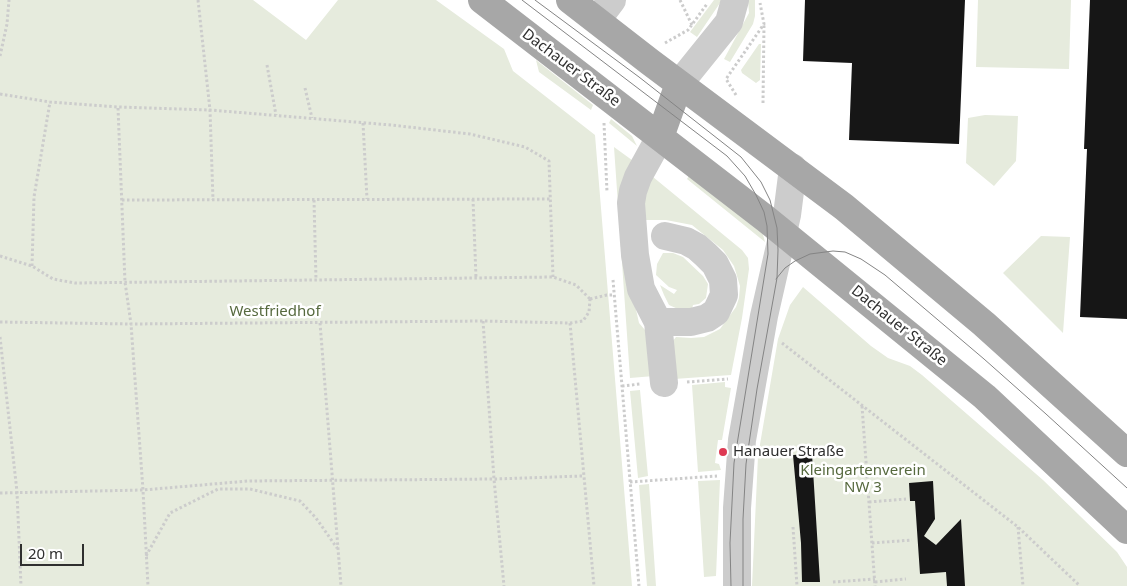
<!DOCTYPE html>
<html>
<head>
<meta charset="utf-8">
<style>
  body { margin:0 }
  #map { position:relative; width:1127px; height:586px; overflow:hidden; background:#fff; font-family:"Noto Sans",sans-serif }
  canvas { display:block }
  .scale { position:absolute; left:20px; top:544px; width:64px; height:22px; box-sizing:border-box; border:2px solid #2f2f2f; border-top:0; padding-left:6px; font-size:15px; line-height:18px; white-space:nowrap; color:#2f2f2f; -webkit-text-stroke:4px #fff; paint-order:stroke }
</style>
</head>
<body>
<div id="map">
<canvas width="1127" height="586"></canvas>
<div class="scale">20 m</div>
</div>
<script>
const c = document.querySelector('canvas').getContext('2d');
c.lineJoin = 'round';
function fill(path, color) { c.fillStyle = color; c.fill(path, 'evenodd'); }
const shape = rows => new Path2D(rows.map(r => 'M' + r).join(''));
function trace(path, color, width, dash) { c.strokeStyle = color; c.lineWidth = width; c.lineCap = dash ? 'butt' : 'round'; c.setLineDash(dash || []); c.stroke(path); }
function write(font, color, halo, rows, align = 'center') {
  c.font = font + ' "Noto Sans",sans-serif'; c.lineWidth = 5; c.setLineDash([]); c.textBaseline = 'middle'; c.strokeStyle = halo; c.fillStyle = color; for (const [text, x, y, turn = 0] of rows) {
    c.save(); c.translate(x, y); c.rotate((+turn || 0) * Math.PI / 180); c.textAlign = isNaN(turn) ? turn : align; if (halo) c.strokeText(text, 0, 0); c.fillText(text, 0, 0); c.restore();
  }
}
fill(shape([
  [0,0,253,0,306,40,338,0,436,0,504,49,513,71,595,135,632,586,0,586],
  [714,0,722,0,697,37,690,32],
  [748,0,755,0,755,16,753,24,730,62,724,59,749,13],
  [978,0,1071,0,1069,69,976,67],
  [759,44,761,44,760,80,756,83,742,73,741,70],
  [536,60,593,105,591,110,539,72],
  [985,115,1018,116,1016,161,994,186,966,163,968,118],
  [611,119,632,136,637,146,609,123],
  [614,147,636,163,629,278,639,323,651,337,654,376,630,378],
  [690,174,762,231,765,242,687,179],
  [653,177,742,250,748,258,749,269,742,318,731,375,674,379,672,342,676,337,691,338,704,337,720,329,736,307,739,298,740,286,734,266,723,250,692,225,666,220,645,220,644,200,645,191],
  [1041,236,1070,237,1063,333,1003,273],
  [663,253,673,253,683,257,703,276,708,284,706,298,699,304,693,305,692,309,678,309,669,305,664,295,660,285,674,294,677,290,669,287,656,275,657,264],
  [803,287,871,346,888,358,910,366,922,375,1043,480,1117,552,1127,567,1127,586,752,586,758,456,778,339,790,305],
  [725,382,725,387,731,388,722,440,718,440,715,463,719,464,721,470,698,472,692,385],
  [640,390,648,476,638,478,630,391],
  [720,480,716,576,704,577,698,481],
  [649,484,656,586,647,586,639,485]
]), '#e6ebdd');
fill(shape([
  [805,0,965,0,959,144,849,140,852,63,803,61],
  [1090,0,1127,0,1127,319,1080,317,1087,149,1084,149],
  [812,454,820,582,802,582,801,543,793,455],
  [933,481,935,519,924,536,936,545,961,519,965,586,947,586,946,572,920,574,915,501,910,501,909,483]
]), '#161616');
trace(shape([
  [198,0,210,110,213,200],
  [680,0,692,25],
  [665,43,688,30,707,4],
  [0,56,7,24,9,0],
  [267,65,276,115],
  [305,88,312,118],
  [0,94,50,102,118,107,210,110,391,125,470,134,525,147,549,161,553,277],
  [736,95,726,79,764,24,760,3],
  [763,103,764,24],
  [118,108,125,282,131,324,143,490,148,586],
  [363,123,367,199],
  [604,123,607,192],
  [473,199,476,278],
  [122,200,550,199],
  [314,200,316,280],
  [0,256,32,266,53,279,75,283,553,277,576,285,590,299],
  [32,266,34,197,50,102],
  [613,280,639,586],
  [590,299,607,295,614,295],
  [483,321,494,479,504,586],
  [0,322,131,324,483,321,570,323,583,321,589,312,590,299],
  [320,323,341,586],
  [570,323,594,586],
  [0,337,17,492,21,586],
  [782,343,1018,527,1080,586],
  [687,382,728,379],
  [622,386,640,384],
  [862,406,875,586],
  [812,471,867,469],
  [630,482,717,476],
  [0,493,143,490,248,481,494,479,583,476],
  [869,502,906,499],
  [793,527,797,586],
  [1018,527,1023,586],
  [872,543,912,540],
  [146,556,170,513,218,489,250,489,300,501,316,518,337,548],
  [833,582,875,579],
  [875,582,906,579]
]), '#ccc', 3, [2.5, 2.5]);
trace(shape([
  [597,20,612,0],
  [679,84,729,22,735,0],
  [660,137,638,177,633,191,631,203,635,255,641,289,658,322,664,383],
  [658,322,691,322,707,318,716,312,724,295,723,280,715,264,706,255,697,247,686,241,665,236],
  [737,586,737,508,742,440,764,316,787,215,793,168]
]), '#ccc', 28);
trace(shape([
  [482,0,766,219,985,397,1127,530],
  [570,0,650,62,844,207,984,324,1127,453],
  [660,137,679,84]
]), '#a7a7a7', 28);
trace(shape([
  [522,0,727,156,745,176,756,195,764,212,767,226,768,254,734,463,730,543,731,586],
  [535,0,639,77,741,157,761,182,770,200,777,228,778,250,777,278,757,389,746,464,743,519,743,586],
  [776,279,785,268,795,261,810,254,833,251,845,252,861,259,885,275,984,359,1046,414,1127,488]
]), '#848484', 1);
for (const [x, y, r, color] of [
  [723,452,5,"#de3953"]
]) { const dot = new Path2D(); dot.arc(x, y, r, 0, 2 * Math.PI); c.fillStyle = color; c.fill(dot); trace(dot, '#fff', 2); }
write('15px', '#2f2f2f', '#fff', [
  ["Dachauer Straße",571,68,37],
  ["Dachauer Straße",899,326,39]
]);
write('15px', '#56693e', '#fff', [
  ["Westfriedhof",275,312],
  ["Kleingartenverein",863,471],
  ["NW 3",863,488]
]);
write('15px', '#2f2f2f', '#fff', [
  ["Hanauer Straße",733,452]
], 'left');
</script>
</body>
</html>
